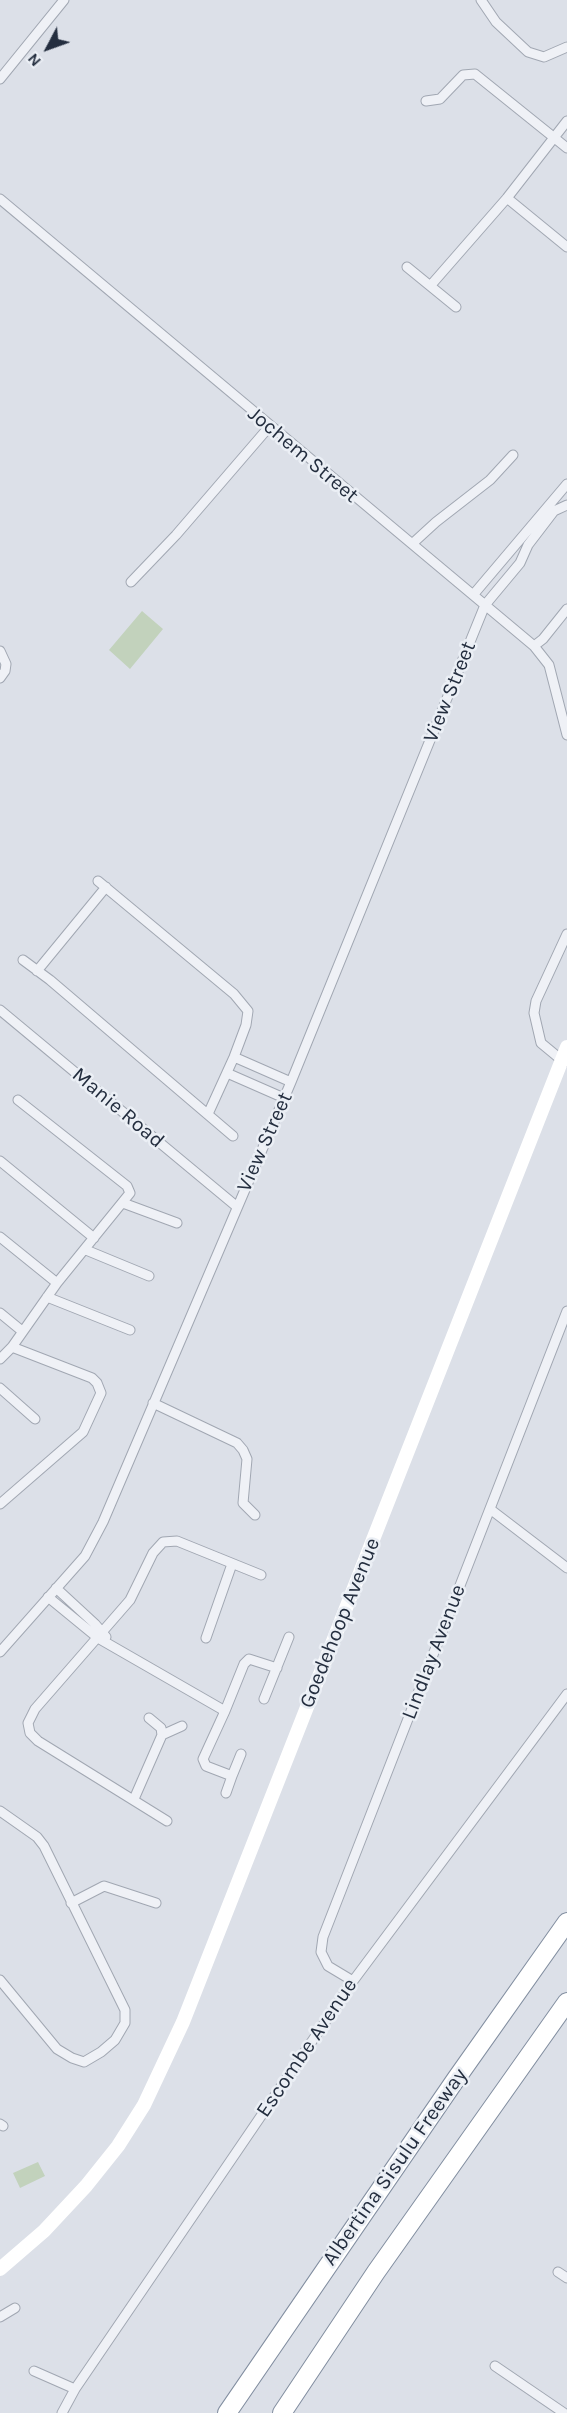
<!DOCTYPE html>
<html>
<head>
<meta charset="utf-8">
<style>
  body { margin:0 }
  #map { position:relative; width:567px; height:2413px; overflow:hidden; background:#dce0e8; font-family:Karla,sans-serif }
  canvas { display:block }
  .north { position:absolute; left:18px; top:18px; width:60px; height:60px; -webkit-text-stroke:4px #ebeff5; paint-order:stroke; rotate:229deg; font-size:16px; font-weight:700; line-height:24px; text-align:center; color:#242e3f }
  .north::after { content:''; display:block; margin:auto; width:21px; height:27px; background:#242e3f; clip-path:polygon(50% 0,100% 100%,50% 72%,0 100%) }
</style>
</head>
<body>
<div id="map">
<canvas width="567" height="2413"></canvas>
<div class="north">N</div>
</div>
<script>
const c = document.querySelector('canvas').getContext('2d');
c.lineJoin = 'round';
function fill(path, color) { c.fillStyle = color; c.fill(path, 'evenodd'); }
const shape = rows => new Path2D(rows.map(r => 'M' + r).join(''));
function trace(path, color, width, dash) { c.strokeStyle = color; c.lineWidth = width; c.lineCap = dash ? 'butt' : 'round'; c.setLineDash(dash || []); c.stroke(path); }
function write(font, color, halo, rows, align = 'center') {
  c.font = font + ' Karla,sans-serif'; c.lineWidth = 5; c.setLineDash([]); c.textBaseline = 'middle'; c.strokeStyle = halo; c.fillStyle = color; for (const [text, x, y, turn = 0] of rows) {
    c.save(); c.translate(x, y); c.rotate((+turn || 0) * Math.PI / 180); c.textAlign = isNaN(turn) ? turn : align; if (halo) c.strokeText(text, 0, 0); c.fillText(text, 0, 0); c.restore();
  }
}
fill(shape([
  [142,611,163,629,130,669,109,650],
  [38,2162,45,2176,20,2188,13,2173]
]), '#c2d2bc');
const street = shape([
  [481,0,496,22,528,52,544,57,567,47],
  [0,79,64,0],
  [426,101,440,99,463,75,475,74,567,148],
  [507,198,567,247],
  [0,199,534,646,549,665,567,735],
  [407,267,456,307],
  [431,285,507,198,567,121],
  [412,544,436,522,490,480,513,455],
  [131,582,176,535,269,427],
  [473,595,567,484],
  [534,646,543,639,567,609],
  [0,651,6,664,5,671,0,678],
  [98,881,234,994,248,1011,246,1025,234,1057,208,1114],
  [23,960,50,980,233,1136],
  [37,971,106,887],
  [0,1010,236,1206],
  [234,1057,291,1082],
  [564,1062,541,1043,534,1013,536,1001,567,934],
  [227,1073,284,1098],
  [0,1161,94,1238],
  [123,1203,177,1223],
  [0,1237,57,1283],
  [86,1250,149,1276],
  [47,1297,130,1330],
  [0,1313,22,1331],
  [0,1359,12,1347,57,1283,130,1193,127,1186,18,1100],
  [0,1388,35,1419],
  [153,1403,237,1443,243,1450,247,1459,243,1503,255,1515],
  [0,1504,83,1432,101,1393,97,1383,92,1378,12,1347],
  [490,1509,567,1568],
  [56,1588,95,1624,106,1637],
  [48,1597,98,1638,225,1711,203,1759,206,1766,232,1776,226,1793],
  [206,1638,232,1564],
  [0,1652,85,1556,103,1522,291,1082,485,605,520,563,528,545,554,511,567,505],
  [264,1699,289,1637],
  [225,1711,244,1664,249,1659,277,1668],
  [162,1735,182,1726],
  [232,1776,241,1754],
  [134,1799,162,1735,161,1728,149,1718],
  [0,1811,37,1837,44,1846,125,2010,125,2023,115,2040,101,2052,84,2062,72,2058,57,2049,0,1980],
  [167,1821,38,1741,30,1733,28,1723,35,1709,130,1600,153,1553,163,1542,177,1541,261,1575],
  [71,1903,104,1886,156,1903],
  [353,1981,328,1966,321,1952,323,1937,567,1311],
  [0,2124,3,2126],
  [558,2272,567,2278],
  [0,2317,15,2308],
  [495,2366,564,2413],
  [34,2371,75,2389],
  [62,2413,75,2389,353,1981,567,1694]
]);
const highway = shape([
  [227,2413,456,2079,567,1922],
  [282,2413,376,2272,567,2002]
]);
trace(street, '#a1a7b2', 11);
trace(highway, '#828ea0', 20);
trace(street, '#eff1f6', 9);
trace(shape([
  [0,2269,44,2231,86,2186,118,2146,144,2105,183,2022,567,1047]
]), '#fff', 14);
trace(highway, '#fff', 18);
write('21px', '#242e3f', '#ebeff5', [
  ["Jochem Street",303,455,40],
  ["View Street",450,692,-68],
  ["Manie Road",118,1108,40],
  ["View Street",265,1142,-66],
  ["Goedehoop Avenue",340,1623,-68],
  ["Lindlay Avenue",434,1652,-69],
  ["Escombe Avenue",307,2048,-56],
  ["Albertina Sisulu Freeway",395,2167,-55]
]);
</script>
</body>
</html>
